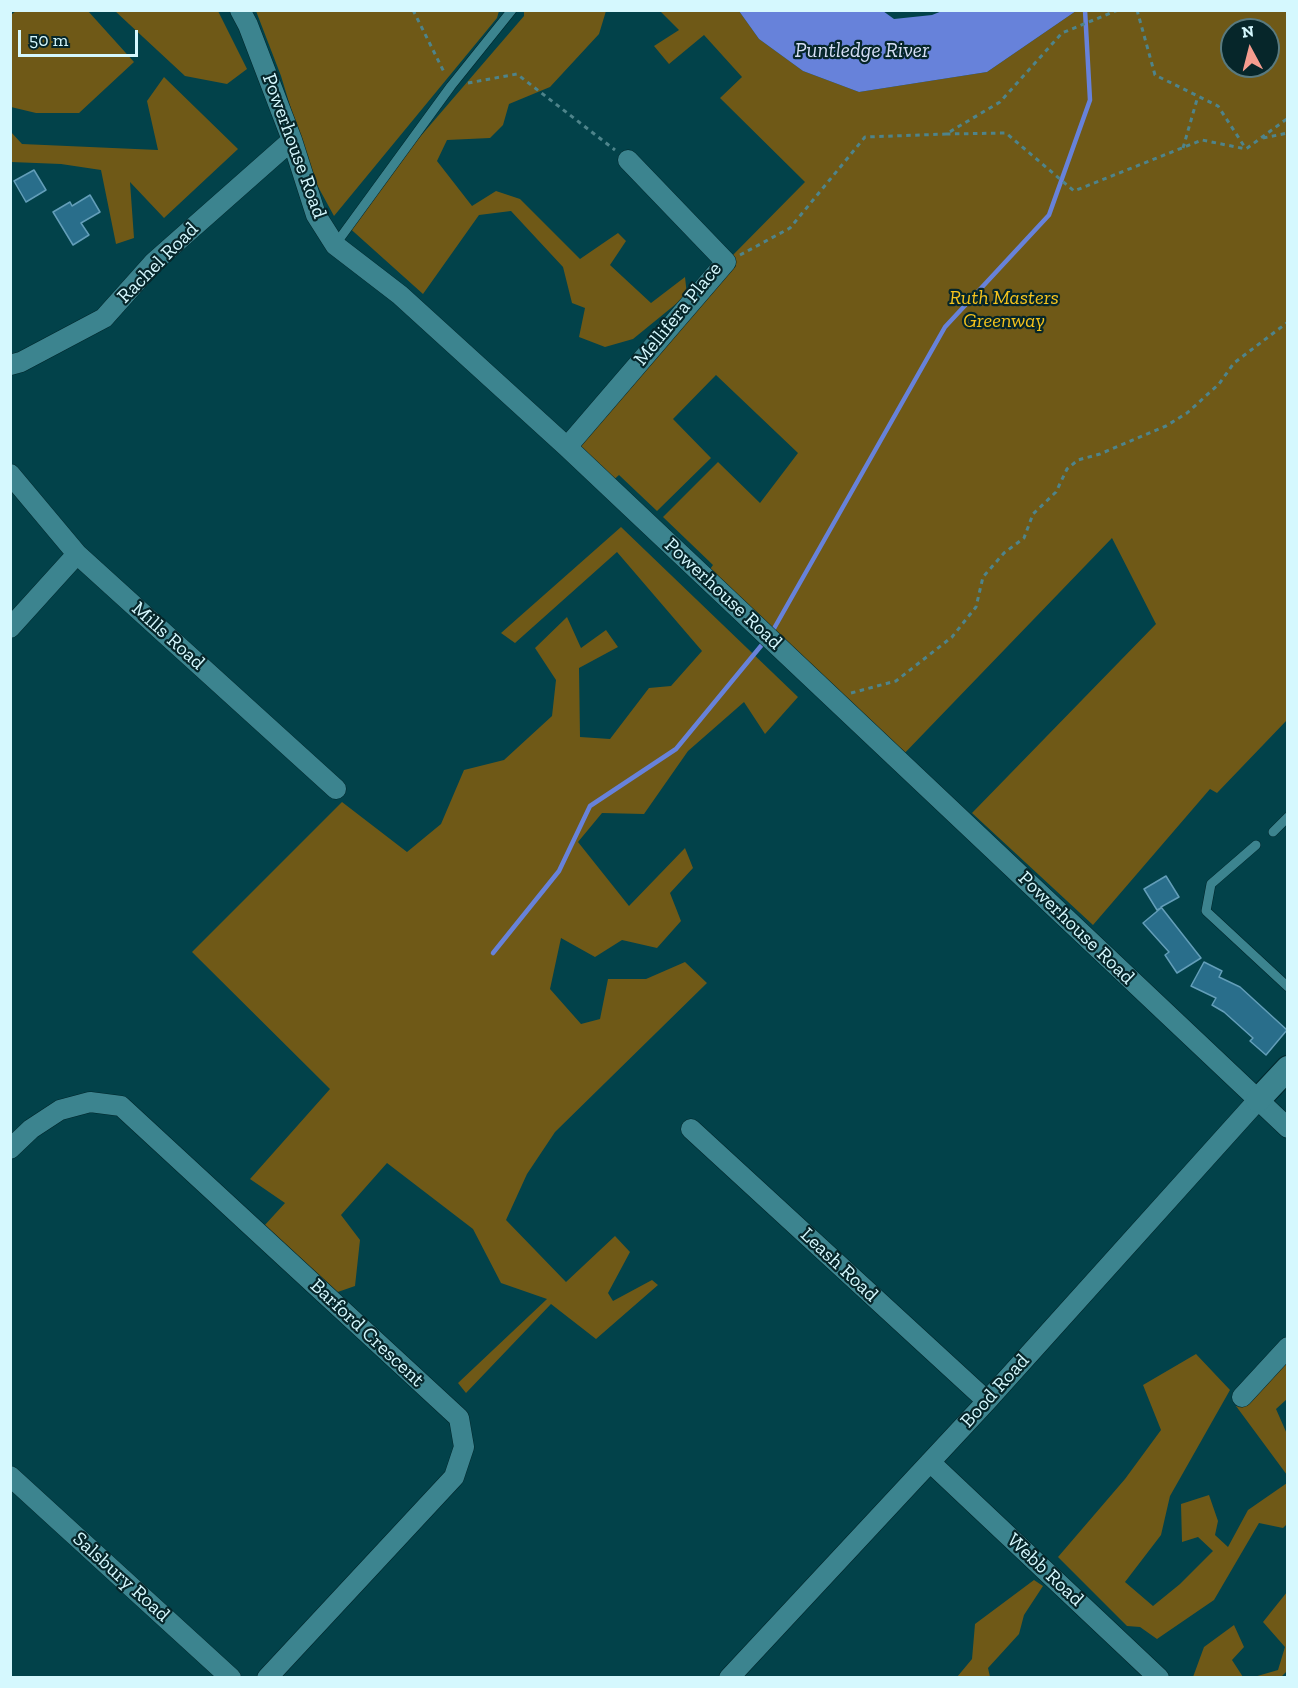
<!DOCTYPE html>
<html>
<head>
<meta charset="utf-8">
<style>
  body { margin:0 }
  #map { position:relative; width:1298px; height:1688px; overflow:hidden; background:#02424a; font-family:"Zilla Slab",serif }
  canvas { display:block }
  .frame { position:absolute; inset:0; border:12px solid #d5f8fe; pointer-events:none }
  .north { position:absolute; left:1220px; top:18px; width:60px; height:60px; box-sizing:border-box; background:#06262a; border:2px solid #597a7f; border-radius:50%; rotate:353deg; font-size:16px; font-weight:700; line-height:24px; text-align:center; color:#d5f8fe }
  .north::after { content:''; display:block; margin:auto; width:21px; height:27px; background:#f59d8f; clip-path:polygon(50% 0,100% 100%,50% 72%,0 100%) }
  .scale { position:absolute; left:18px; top:30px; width:120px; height:27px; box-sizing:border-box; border:3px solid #d5f8fe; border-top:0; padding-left:8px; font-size:18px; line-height:21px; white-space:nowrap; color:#d5f8fe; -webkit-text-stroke:4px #06262a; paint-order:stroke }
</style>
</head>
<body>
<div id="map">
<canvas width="1298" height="1688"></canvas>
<div class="frame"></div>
<div class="north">N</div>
<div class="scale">50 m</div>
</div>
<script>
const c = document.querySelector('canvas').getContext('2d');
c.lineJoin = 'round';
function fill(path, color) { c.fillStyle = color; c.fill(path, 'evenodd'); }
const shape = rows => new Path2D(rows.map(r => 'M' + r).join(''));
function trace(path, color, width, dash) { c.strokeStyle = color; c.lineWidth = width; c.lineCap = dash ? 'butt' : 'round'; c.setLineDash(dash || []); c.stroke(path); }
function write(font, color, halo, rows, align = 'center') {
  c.font = font + ' "Zilla Slab",serif'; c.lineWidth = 4.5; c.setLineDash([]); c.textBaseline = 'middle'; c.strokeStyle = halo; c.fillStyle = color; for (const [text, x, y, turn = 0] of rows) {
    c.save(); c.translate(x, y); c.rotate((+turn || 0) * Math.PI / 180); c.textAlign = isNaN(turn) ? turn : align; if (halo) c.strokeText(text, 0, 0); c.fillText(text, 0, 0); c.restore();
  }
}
fill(shape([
  [16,11,88,11,134,62,79,113,36,113,11,107,11,15],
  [115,11,218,11,247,69,227,84,185,76],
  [256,11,499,11,497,18,334,216,310,172,281,76],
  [524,11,606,11,599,34,550,87,509,104,503,125,490,138,447,140,437,161,472,206,496,191,520,199,580,259,618,233,626,241,610,265,651,303,685,277,687,295,633,339,605,347,579,337,585,308,572,303,563,267,511,211,479,215,423,294,345,224,524,16],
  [660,11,739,11,759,39,803,71,859,92,987,72,1076,11,1287,11,1287,720,1217,793,1210,789,1093,925,972,813,1156,624,1112,538,899,759,705,576,713,565,663,517,718,462,760,503,798,453,716,375,673,419,711,458,657,511,619,475,608,485,567,447,726,262,805,182,720,98,742,77,704,35,669,64,654,46,679,30],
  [1232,30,1268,30,1268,66,1232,66],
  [164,77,238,149,164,218,130,182,134,238,116,244,101,170,61,164,11,162,11,132,22,144,158,150,147,101],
  [621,527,798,697,765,734,744,702,688,751,644,814,602,813,578,842,629,906,685,848,693,868,670,893,681,921,657,948,622,940,595,957,561,938,550,989,581,1024,600,1019,608,979,646,979,685,962,707,983,555,1132,527,1174,506,1220,566,1282,615,1236,630,1252,608,1293,613,1301,652,1280,658,1285,596,1339,551,1304,466,1393,458,1383,547,1299,501,1283,473,1229,387,1163,341,1215,360,1240,355,1286,332,1294,264,1226,285,1203,250,1179,330,1089,192,952,342,802,407,852,441,824,464,770,504,760,552,716,556,680,535,648,567,617,581,648,606,630,618,647,579,668,580,737,610,739,649,688,671,686,702,651,617,552,515,643,501,633],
  [1287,1352,1287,1399,1276,1409,1287,1434,1287,1475,1236,1406],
  [1196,1354,1230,1390,1170,1496,1161,1535,1125,1582,1153,1606,1180,1584,1213,1551,1198,1537,1182,1542,1181,1504,1209,1495,1218,1521,1215,1535,1228,1547,1248,1510,1287,1483,1287,1524,1283,1528,1259,1523,1214,1600,1157,1639,1140,1627,1127,1626,1058,1557,1125,1479,1161,1430,1143,1385],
  [1034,1580,1043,1586,1024,1615,1019,1634,988,1668,990,1677,957,1677,972,1659,975,1624],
  [1287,1592,1287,1671,1281,1677,1254,1677,1278,1670,1285,1647,1263,1622],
  [1234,1625,1244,1647,1232,1660,1243,1677,1193,1677,1204,1647]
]), '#6f5917');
fill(shape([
  [739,11,883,11,894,19,932,15,942,11,1076,11,987,72,859,92,803,71,759,39]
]), '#6782da');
trace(shape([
  [772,632,945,327,1049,215,1090,100,1085,10],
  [493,953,559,871,590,806,676,749,765,641]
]), '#6782da', 4.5);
const building = shape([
  [34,170,46,190,26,202,14,181,34,170],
  [90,195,100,212,81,223,89,235,73,245,53,212,70,202,72,206,90,195],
  [1166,876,1179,897,1161,907,1201,958,1177,973,1165,955,1169,952,1143,923,1161,908,1157,910,1144,889,1166,876],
  [1204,962,1222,971,1219,977,1240,987,1287,1030,1266,1055,1250,1041,1253,1038,1224,1012,1212,1005,1216,998,1191,986,1204,962]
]);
fill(building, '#296e8b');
trace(building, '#639eb9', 1.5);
const service = shape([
  [335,245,451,86,512,10],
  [1273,832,1288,817],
  [1256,845,1211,884,1206,911,1288,987]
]);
const minor = shape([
  [240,10,248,25,292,140,316,215,335,245,400,295,567,447,1288,1128],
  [10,365,21,362,104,318,154,262,292,140],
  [567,447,726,262,628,160],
  [10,474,77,554,336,789],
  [10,628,77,554],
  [691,1129,987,1401],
  [10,1149,31,1129,60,1110,90,1102,121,1106,459,1418,464,1447,454,1477,267,1678],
  [1242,1397,1288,1347],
  [930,1462,1159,1678],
  [10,1476,231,1678],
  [729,1678,987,1401,1258,1100]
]);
const tertiary = shape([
  [1258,1100,1288,1068]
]);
trace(service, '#00272c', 10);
trace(minor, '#00272c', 21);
trace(tertiary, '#00272c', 26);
trace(shape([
  [413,10,445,74],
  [1118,10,1062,33,1000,102,946,134,1006,133,1074,191,1202,140,1246,149,1288,118],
  [1137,10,1155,75,1218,106,1246,149],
  [468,83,517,74,615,150],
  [1263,138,1288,133],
  [1183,148,1198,96],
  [740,255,790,228,865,137,946,134],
  [851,693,896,681,952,637,976,607,983,577,1004,553,1024,538,1033,514,1056,492,1067,469,1078,460,1100,454,1166,426,1187,413,1219,384,1234,363,1288,322]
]), '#4e848b', 3, [4.5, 4.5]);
trace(service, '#3c848f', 9);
trace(minor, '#3c848f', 20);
trace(tertiary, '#3c848f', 24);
write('20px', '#d5f8fe', '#06262a', [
  ["Powerhouse Road",294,146,70],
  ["Rachel Road",158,263,-45],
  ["Mellifera Place",678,314,-51],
  ["Powerhouse Road",723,594,43],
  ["Mills Road",168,636,42],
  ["Powerhouse Road",1076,928,44],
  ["Leash Road",839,1265,43],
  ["Barford Crescent",367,1333,43],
  ["Bood Road",995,1391,-48],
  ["Webb Road",1045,1570,43],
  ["Salsbury Road",121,1577,42]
]);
write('italic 20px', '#f5c31d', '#06262a', [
  ["Ruth Masters",1004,298],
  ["Greenway",1004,321]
]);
write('italic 21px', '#d5def5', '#06262a', [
  ["Puntledge River",862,51]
]);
</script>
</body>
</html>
